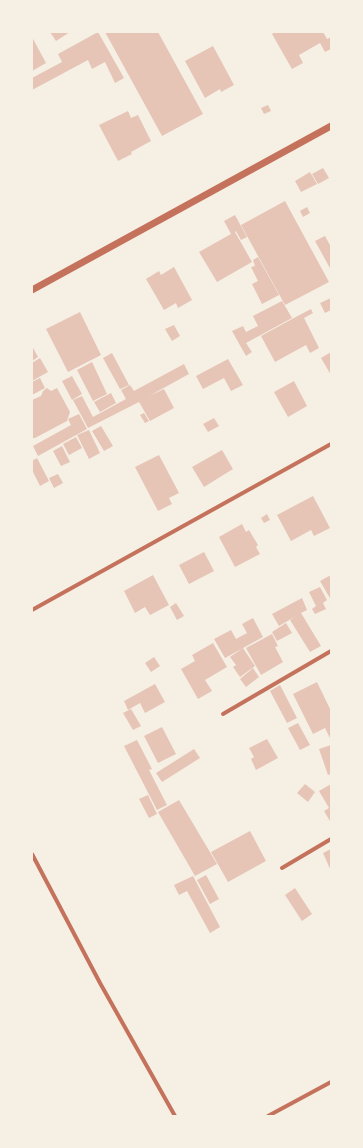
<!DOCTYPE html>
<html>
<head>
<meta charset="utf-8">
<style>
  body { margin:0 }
  #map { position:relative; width:363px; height:1148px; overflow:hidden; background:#f6efe4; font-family:"Times New Roman",serif }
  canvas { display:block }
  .frame { position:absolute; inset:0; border:33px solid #f6efe4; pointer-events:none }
</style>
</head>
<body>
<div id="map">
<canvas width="363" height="1148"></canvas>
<div class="frame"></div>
</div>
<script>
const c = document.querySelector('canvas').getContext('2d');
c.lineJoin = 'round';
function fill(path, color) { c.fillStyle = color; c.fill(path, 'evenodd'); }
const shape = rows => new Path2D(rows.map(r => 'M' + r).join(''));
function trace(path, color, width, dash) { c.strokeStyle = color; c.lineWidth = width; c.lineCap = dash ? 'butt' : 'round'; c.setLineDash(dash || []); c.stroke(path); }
fill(shape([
  [50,32,70,32,56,41],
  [98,32,124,78,115,83,105,62,92,69,88,60,32,90,32,78,62,62,58,54],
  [105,32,158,32,203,114,162,136],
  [275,32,323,32,327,39,331,37,331,49,325,52,320,43,299,55,303,63,292,69,272,34],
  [32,37,46,63,32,71],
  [213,46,234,85,221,92,220,89,205,98,185,61],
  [268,105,271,111,264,114,261,108],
  [128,111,131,118,138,115,151,141,131,152,132,154,118,161,99,125],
  [323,168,329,178,318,184,312,174],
  [310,172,317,184,301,192,295,181],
  [285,201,329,282,285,305,241,225],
  [307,207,310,213,303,217,300,211],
  [235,215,247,237,241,240,236,231,235,232,252,262,217,282,199,252,231,234,224,221],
  [325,236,331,247,331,270,315,241],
  [258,257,279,295,262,304,252,284,258,281,251,267,255,266,253,260],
  [174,267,192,300,178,308,176,303,164,310,146,279,159,271,161,275],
  [331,298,331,310,325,313,320,303],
  [282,301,292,318,246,343,252,352,246,356,232,331,243,326,246,332,258,326,253,316],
  [311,309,313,313,304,318,319,348,310,353,306,345,275,362,261,336,292,319,300,334,292,319],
  [80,312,101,355,68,372,46,329],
  [174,325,180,336,172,341,165,329],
  [32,346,38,357,32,361],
  [331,352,331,375,321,358],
  [112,353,129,385,120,389,103,358],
  [40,358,48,372,32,381,32,363],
  [228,359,243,385,231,391,224,378,203,389,196,376],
  [92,362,107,394,93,401,77,370],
  [184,364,189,374,149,396,164,389,174,408,150,421,139,402,88,428,73,400,82,396,93,417,126,399,121,390,130,385,134,391],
  [72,376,82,394,72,400,62,381],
  [40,378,45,388,32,395,32,382],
  [294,381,307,406,288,417,274,392],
  [47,388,51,391,57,388,70,412,67,421,35,438,32,438,32,400,41,396,43,391],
  [111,393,116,403,100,412,94,402],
  [144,413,149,421,145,423,140,415],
  [79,414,87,429,38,456,33,446,71,425,68,419],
  [214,418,219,426,208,432,203,424],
  [101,426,113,446,104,451,92,431],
  [89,430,100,453,89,459,77,435],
  [76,437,82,448,69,455,63,444],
  [62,446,70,462,61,466,53,451],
  [222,450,233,469,204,487,192,467],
  [159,455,179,493,169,498,172,504,158,511,135,467],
  [37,458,49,481,40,486,32,470,32,461],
  [58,474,63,483,54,488,49,478],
  [313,496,330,528,314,536,311,530,291,541,277,515],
  [267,514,270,520,264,523,261,518],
  [242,524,246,532,249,530,258,545,256,547,260,554,235,567,219,537],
  [204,552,214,571,189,584,179,565],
  [153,575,169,605,150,615,145,607,135,613,124,591],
  [331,575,331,600,320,581],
  [320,587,327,600,323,603,326,609,315,614,312,609,316,606,309,592],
  [302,598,307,610,301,613,321,646,310,652,290,620,296,616,279,626,272,614],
  [176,603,184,616,177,620,170,607],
  [253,618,263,637,225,658,214,639,231,630,236,639,247,633,242,624],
  [286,623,292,633,277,641,272,632],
  [272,634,278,646,275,647,283,662,261,675,246,648],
  [213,643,227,667,205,680,212,691,198,699,181,669,195,661,192,655],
  [243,648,255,666,240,677,233,667,236,665,230,657],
  [154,657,160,666,151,672,145,663],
  [253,668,259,677,246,687,240,679],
  [317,682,331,711,331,740,325,728,313,734,293,694],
  [155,684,165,702,145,713,140,703,128,710,124,701],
  [280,685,297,718,287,723,270,691],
  [131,709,141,726,133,730,123,713],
  [298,723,310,745,300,750,288,728],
  [162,727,176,754,158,763,144,736],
  [267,739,278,758,256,770,251,759,254,757,249,748],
  [137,740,152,769,149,770,167,805,157,810,124,746],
  [331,745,331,774,328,775,319,749],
  [194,749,200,758,162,782,156,773],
  [305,784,315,792,308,802,297,793],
  [331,784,331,820,330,821,324,811,329,808,319,791],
  [148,795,157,814,149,818,139,799],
  [179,800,217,864,195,876,158,812],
  [250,831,266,861,228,882,211,852],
  [331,849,331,871,323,853],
  [206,875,219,899,210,904,197,880],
  [193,876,220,927,210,933,187,891,179,895,174,885],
  [295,888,312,914,302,921,285,895]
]), '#e6c5b7');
trace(shape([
  [32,610,331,444],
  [223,714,331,651],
  [32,854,100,983,175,1116],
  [282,868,331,839],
  [268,1116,331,1082]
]), '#c5725c', 4);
trace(shape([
  [32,290,331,126]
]), '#c5725c', 7);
</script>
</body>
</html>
